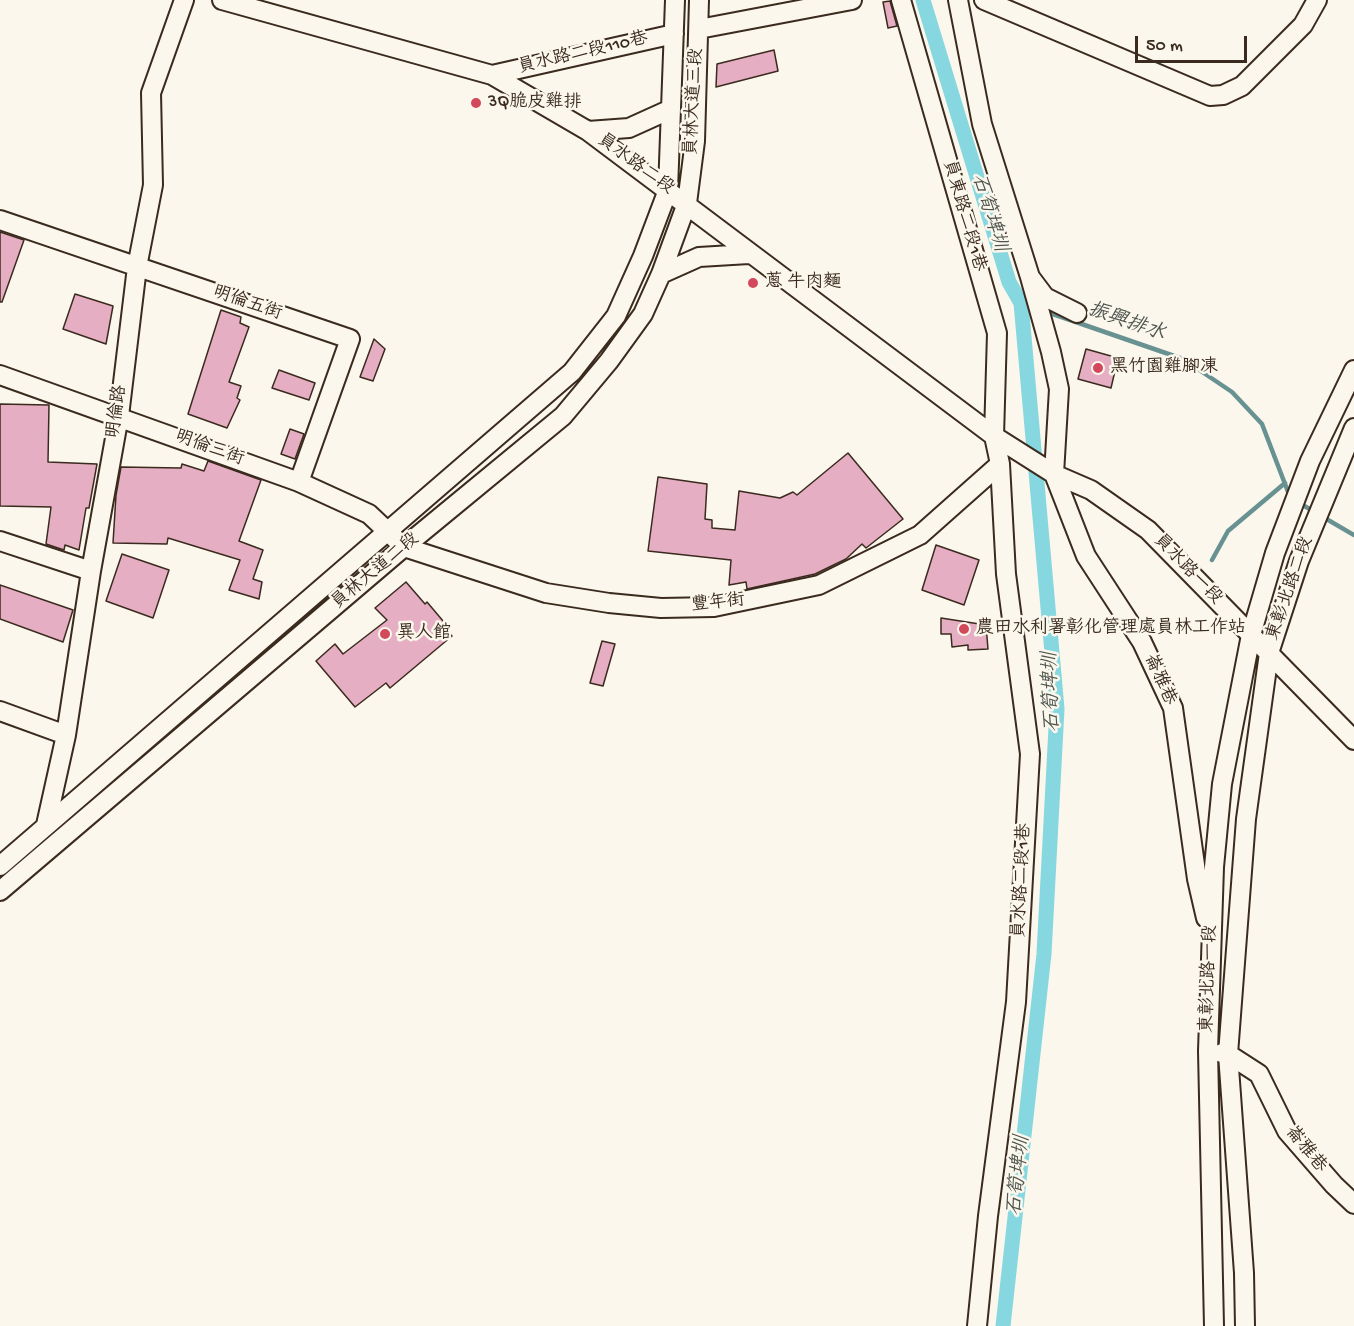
<!DOCTYPE html>
<html>
<head>
<meta charset="utf-8">
<style>
  body { margin:0 }
  #map { position:relative; width:1354px; height:1326px; overflow:hidden; background:#fbf7ec; font-family:"Gochi Hand",sans-serif }
  canvas { display:block }
  .scale { position:absolute; left:1135px; top:36px; width:112px; height:27px; box-sizing:border-box; border:3px solid #3b2a1e; border-top:0; padding-left:8px; font-size:18px; line-height:21px; white-space:nowrap; color:#3b2a1e; -webkit-text-stroke:4px #fbf7ec; paint-order:stroke }
</style>
</head>
<body>
<div id="map">
<canvas width="1354" height="1326"></canvas>
<div class="scale">50 m</div>
</div>
<script>
const c = document.querySelector('canvas').getContext('2d');
c.lineJoin = 'round';
const shape = rows => new Path2D(rows.map(r => 'M' + r).join(''));
function trace(path, color, width, dash) { c.strokeStyle = color; c.lineWidth = width; c.lineCap = dash ? 'butt' : 'round'; c.setLineDash(dash || []); c.stroke(path); }
function fill(path, color) { c.fillStyle = color; c.fill(path, 'evenodd'); }
function write(font, color, halo, rows, align = 'center') {
  c.font = font + ' "Gochi Hand","LXGW WenKai TC",sans-serif'; c.lineWidth = 5; c.setLineDash([]); c.textBaseline = 'middle'; c.strokeStyle = halo; c.fillStyle = color; for (const [text, x, y, turn = 0] of rows) {
    c.save(); c.translate(x, y); c.rotate((+turn || 0) * Math.PI / 180); c.textAlign = isNaN(turn) ? turn : align; if (halo) c.strokeText(text, 0, 0); c.fillText(text, 0, 0); c.restore();
  }
}
trace(shape([
  [1021,303,1034,307],
  [1044,311,1183,359,1232,392,1262,424,1290,497],
  [1299,503,1315,512],
  [1323,517,1354,535],
  [1212,560,1228,531,1285,483]
]), '#689292', 4.5);
trace(shape([
  [923,0,1009,282,1021,303,1057,709,1044,954,1003,1326]
]), '#86d7e0', 15);
const building = shape([
  [890,1,897,26,888,28,883,2,890,1],
  [774,50,778,71,716,87,717,64,774,50],
  [0,232,24,240,2,302,0,302,0,232],
  [75,294,113,306,106,344,63,329,75,294],
  [221,310,241,317,240,323,249,327,229,382,241,386,237,398,240,400,227,428,188,414,221,310],
  [374,339,385,349,373,381,360,377,374,339],
  [1086,349,1118,358,1111,388,1078,379,1086,349],
  [279,370,315,383,309,400,272,388,279,370],
  [0,404,49,405,48,462,97,464,89,508,86,508,79,550,65,545,64,550,46,544,51,507,0,506,0,404],
  [290,429,304,434,295,459,281,454,290,429],
  [848,453,903,519,866,548,862,544,846,559,815,574,747,589,746,582,729,585,731,560,648,551,658,477,707,484,705,519,712,520,712,528,735,530,739,491,780,498,793,492,797,495,848,453],
  [208,461,261,480,239,541,263,550,253,579,262,582,259,599,229,590,240,560,168,538,167,544,113,543,116,495,121,467,181,468,182,464,204,471,208,461],
  [936,545,979,560,964,605,922,590,936,545],
  [122,554,169,570,153,618,106,601,122,554],
  [406,582,425,604,427,602,449,628,447,630,452,636,390,688,386,683,355,707,316,661,335,644,343,654,387,620,375,608,406,582],
  [0,585,73,610,63,642,0,619,0,585],
  [941,618,986,625,988,649,968,650,968,645,952,647,951,634,941,634,941,618],
  [602,641,615,644,603,686,590,683,602,641]
]);
fill(building, '#e5aec3');
trace(building, '#3b2a1e', 1.5);
const minor = shape([
  [222,0,492,75,588,131,994,436,1054,474,1091,490,1148,530,1354,740],
  [901,0,997,333,994,436,1000,464,1006,574,1030,754,1016,1002,988,1216,977,1326],
  [958,0,982,124,1030,277,1045,297,1077,313],
  [984,0,1210,96,1223,95,1242,86,1303,25,1317,0],
  [699,29,852,0],
  [492,75,674,34],
  [588,131,629,128,671,109],
  [0,220,350,339,299,482],
  [661,274,699,257,749,254],
  [1030,277,1051,352,1059,389,1054,474,1086,556,1142,642,1173,708,1197,879,1206,918],
  [0,375,299,482,369,514,404,547,546,593,609,603,661,608,714,607,819,585,920,535,1000,464],
  [0,541,91,571],
  [0,711,66,735],
  [46,825,66,735,91,571,119,416,137,267,153,185,151,93,184,0],
  [0,866,572,372,616,316,643,256,668,190,675,0],
  [0,891,404,547,563,416,609,361,643,314,661,274,687,203,695,141,699,0],
  [1222,1053,1228,1054,1259,1074,1287,1131,1334,1185,1354,1204],
  [1214,1326,1208,1051,1214,867,1222,784,1251,635,1275,553,1310,461,1354,370],
  [1245,1326,1244,1273,1228,1054,1246,819,1269,653,1299,561,1354,428]
]);
trace(minor, '#3b2a1e', 22);
trace(minor, '#fbf7ec', 18);
for (const [x, y, r, color] of [
  [476,103,6,"#d1495b"],
  [753,283,6,"#d1495b"],
  [1098,368,6,"#d1495b"],
  [964,629,6,"#d1495b"],
  [385,634,6,"#d1495b"]
]) { const dot = new Path2D(); dot.arc(x, y, r, 0, 2 * Math.PI); c.fillStyle = color; c.fill(dot); trace(dot, '#fbf7ec', 2); }
write('18px', '#3b2a1e', '#fbf7ec', [
  ["員水路二段110巷",583,54,-13],
  ["員林大道三段",695,102,-87],
  ["員水路二段",635,165,36],
  ["員東路二段1巷",963,216,74],
  ["明倫五街",247,304,19],
  ["明倫路",118,412,-82],
  ["明倫三街",209,449,20],
  ["員水路一段",1187,570,46],
  ["員林大道二段",376,572,-40],
  ["東彰北路二段",1291,589,-71],
  ["豐年街",718,604,-6],
  ["崙雅巷",1159,680,66],
  ["員水路二段1巷",1023,881,-87],
  ["東彰北路一段",1210,979,-88],
  ["崙雅巷",1305,1150,51]
]);
write('18px', '#3b2a1e', '#fbf7ec', [
  ["3Q脆皮雞排",488,103],
  ["蔥 牛肉麵",765,283],
  ["黑竹園雞腳凍",1110,368],
  ["農田水利署彰化管理處員林工作站",976,629],
  ["異人館",397,634]
], 'left');
write('italic 20px', '#4e554e', '#fbf7ec', [
  ["石筍埤圳",988,213,73],
  ["振興排水",1126,323,19],
  ["石筍埤圳",1053,692,-92],
  ["石筍埤圳",1020,1176,-84]
]);
</script>
</body>
</html>
